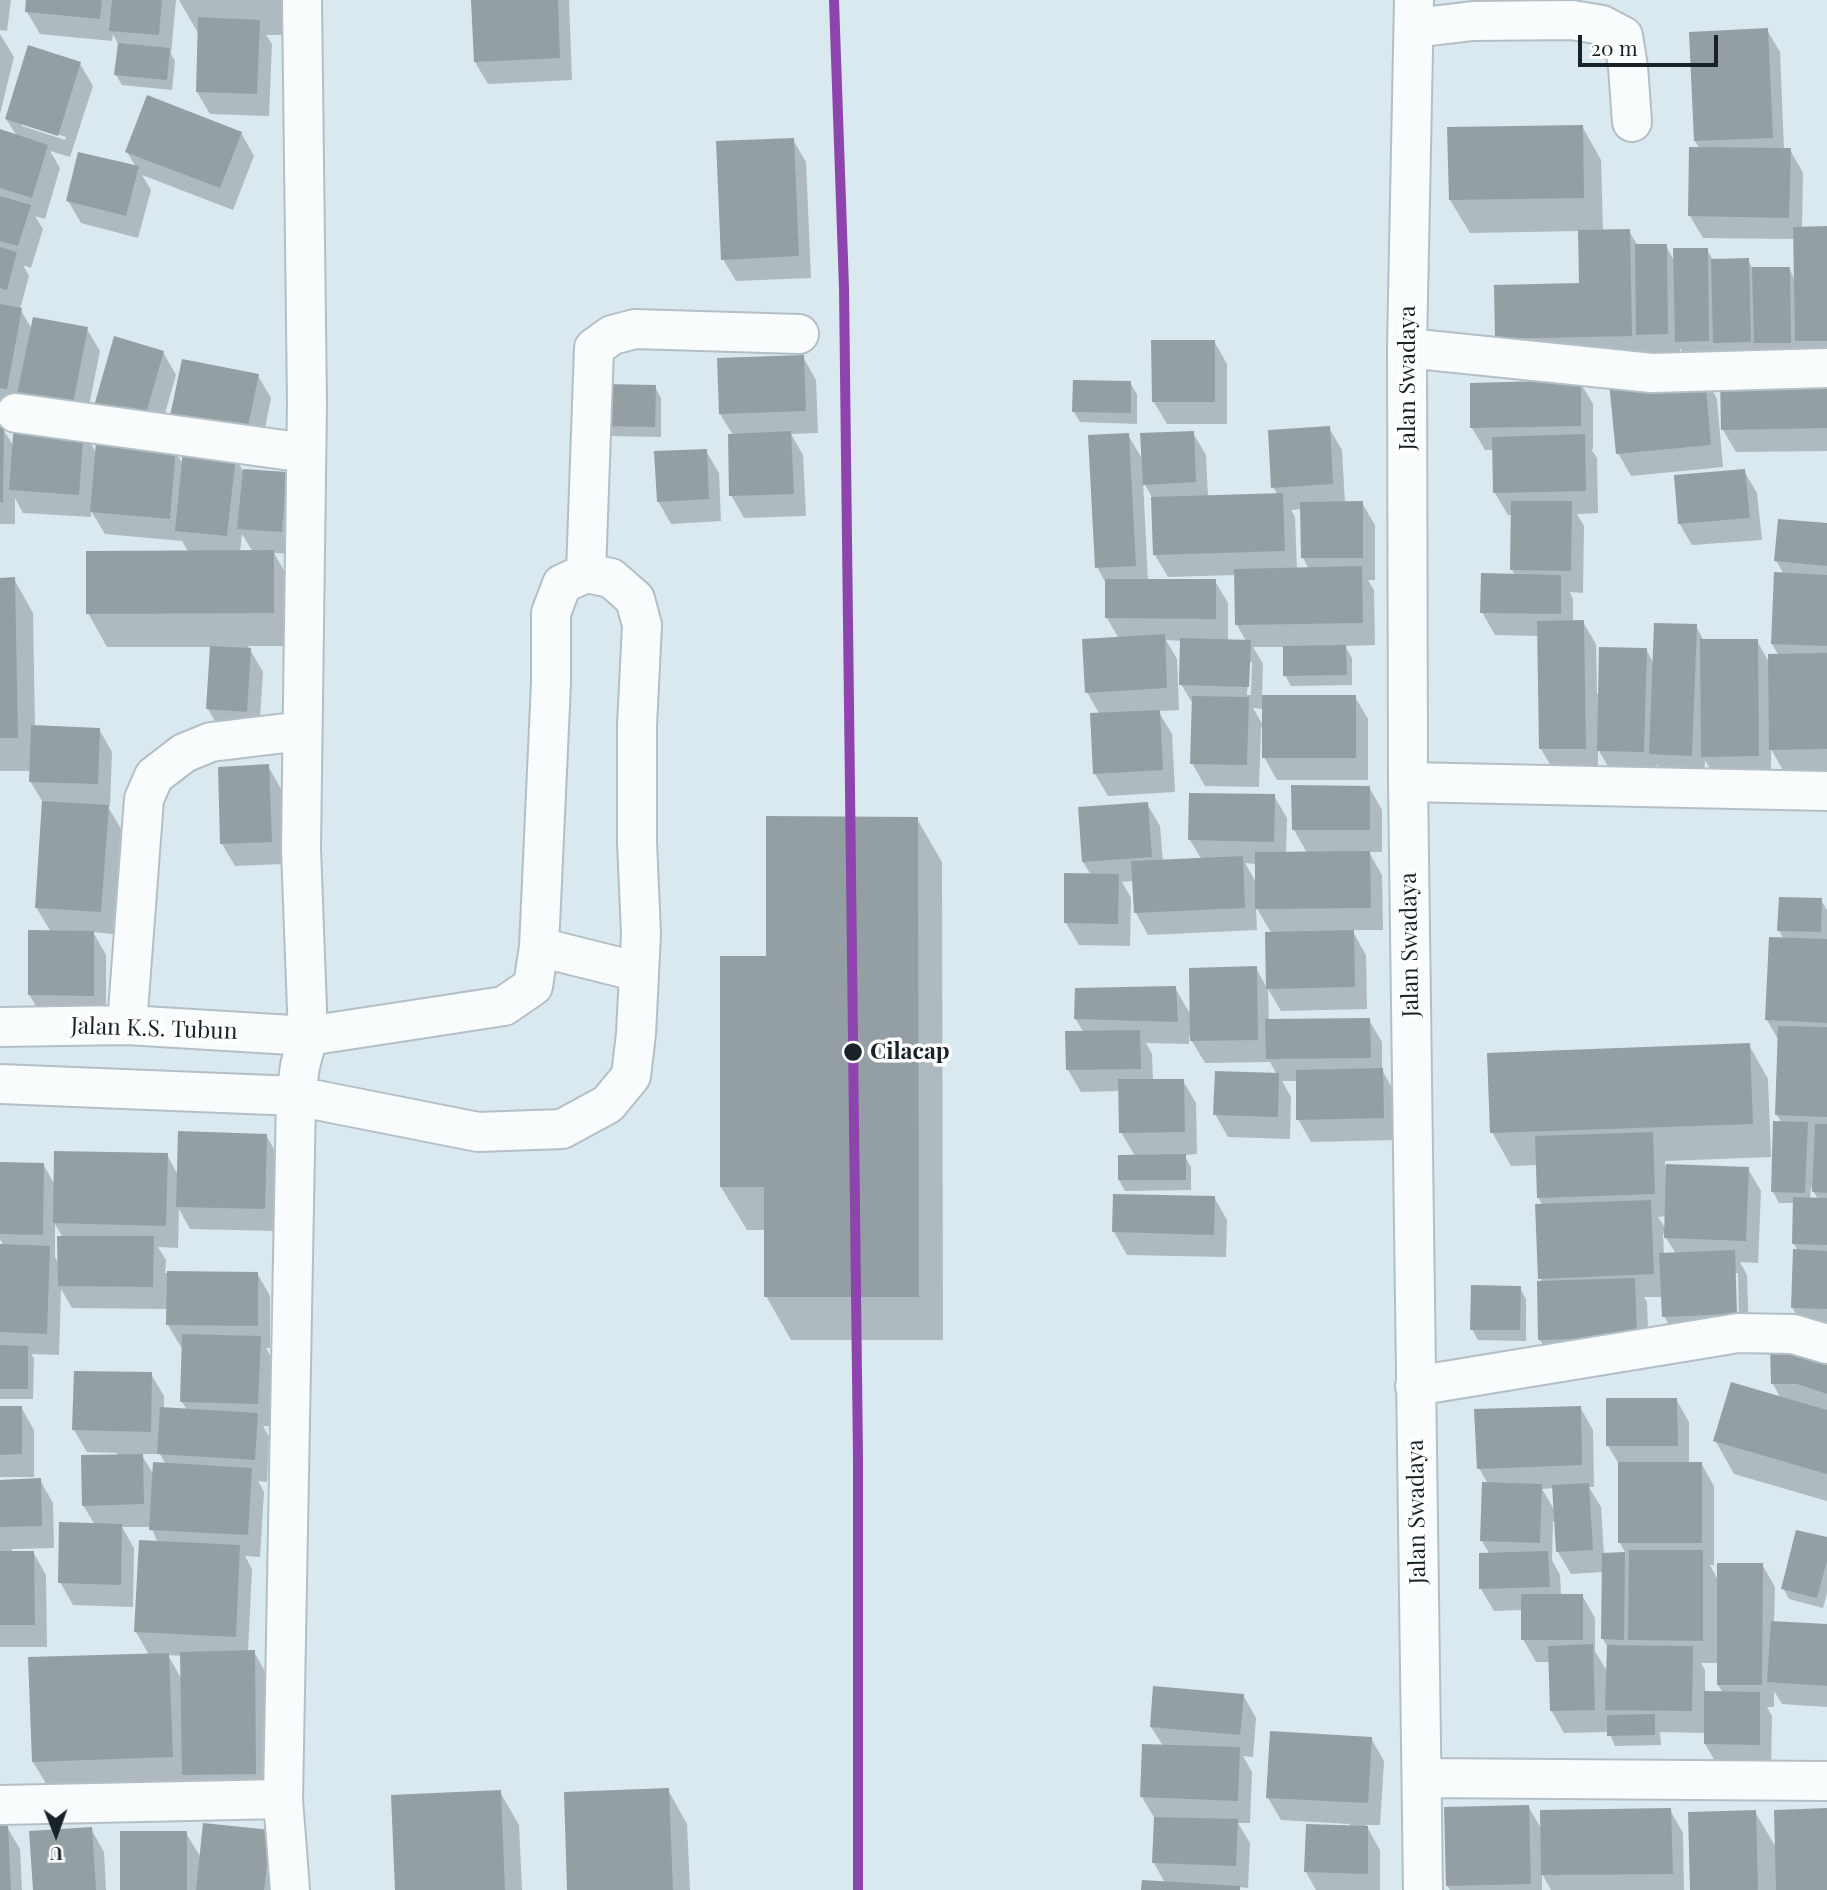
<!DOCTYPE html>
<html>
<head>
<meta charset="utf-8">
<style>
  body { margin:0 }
  #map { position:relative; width:1827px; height:1890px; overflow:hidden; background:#dae8f0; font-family:"Playfair Display",serif }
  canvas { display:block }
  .north { position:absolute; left:21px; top:1799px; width:70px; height:70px; -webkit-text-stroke:5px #fff; paint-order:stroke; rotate:179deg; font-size:19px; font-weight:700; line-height:28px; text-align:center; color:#192327 }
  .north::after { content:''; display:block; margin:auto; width:24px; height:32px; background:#192327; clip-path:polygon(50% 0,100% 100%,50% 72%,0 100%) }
  .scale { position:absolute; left:1578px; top:35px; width:140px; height:32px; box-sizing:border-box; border:4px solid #192327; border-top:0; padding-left:9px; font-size:21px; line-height:24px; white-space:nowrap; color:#192327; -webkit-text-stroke:5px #fff; paint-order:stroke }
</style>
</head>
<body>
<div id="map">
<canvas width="1827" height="1890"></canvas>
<div class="north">U</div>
<div class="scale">20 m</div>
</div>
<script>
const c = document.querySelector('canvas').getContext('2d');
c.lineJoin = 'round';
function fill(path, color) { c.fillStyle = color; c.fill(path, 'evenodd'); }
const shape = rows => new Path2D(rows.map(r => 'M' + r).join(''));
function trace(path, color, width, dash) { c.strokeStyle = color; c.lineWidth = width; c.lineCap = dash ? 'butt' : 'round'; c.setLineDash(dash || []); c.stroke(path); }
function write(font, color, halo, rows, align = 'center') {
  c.font = font + ' "Playfair Display",serif'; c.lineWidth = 7; c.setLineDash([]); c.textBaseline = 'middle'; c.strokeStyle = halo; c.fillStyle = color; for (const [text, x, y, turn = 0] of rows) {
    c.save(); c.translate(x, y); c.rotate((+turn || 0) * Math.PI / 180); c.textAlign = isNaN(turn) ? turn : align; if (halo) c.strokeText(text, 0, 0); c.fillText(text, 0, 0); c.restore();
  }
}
fill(shape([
  [0,0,11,0,7,31,0,30],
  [28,0,176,0,171,54,175,61,172,90,122,85,116,75,119,46,113,34,112,41,40,34,27,12],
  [179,0,284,0,283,35,266,35,272,44,269,116,210,114,197,92,198,33],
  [473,0,569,0,572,80,488,84,475,62],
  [1767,30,1780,52,1784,150,1790,150,1803,173,1802,228,1827,228,1827,363,1689,364,1680,348,1680,356,1650,357,1496,338,1581,285,1580,231,1470,233,1450,200,1582,126,1601,160,1603,231,1629,231,1638,246,1666,246,1675,262,1707,250,1713,260,1748,260,1753,269,1789,268,1795,280,1795,239,1703,238,1690,216,1700,149,1695,141],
  [0,34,14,57,0,114],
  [80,64,93,86,70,157,50,151,60,168,45,219,35,216,43,229,31,268,23,265,29,276,20,309,32,329,87,329,100,351,84,431,96,453,174,450,183,464,235,457,243,471,286,474,299,497,294,554,274,553,293,586,292,646,248,646,263,672,259,734,221,731,208,709,212,647,107,647,88,613,189,553,182,541,105,534,91,511,91,517,23,513,15,498,15,524,0,524,0,428,3,429,14,447,15,424,0,408,0,131,17,136,6,119],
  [22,123,66,137,65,140,22,126],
  [242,534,253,552,240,552],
  [241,133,254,156,233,210,142,175,151,190,138,238,81,223,68,201,136,167,127,152],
  [793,140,806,162,811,278,736,281,723,259],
  [1214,341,1227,364,1227,424,1167,424,1154,402],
  [163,352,176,375,157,441,109,428],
  [803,357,816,380,818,433,791,434,803,455,806,516,744,518,731,495,733,435,720,414],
  [258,376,271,398,260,453,185,438],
  [1704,376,1717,399,1723,467,1631,476,1618,453],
  [1827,377,1827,451,1736,452,1723,430],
  [1580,382,1593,404,1593,449,1591,449,1597,458,1598,513,1577,514,1584,526,1583,593,1570,592,1573,599,1573,622,1583,622,1596,644,1597,694,1600,694,1646,649,1654,664,1696,626,1704,641,1757,641,1769,662,1779,656,1772,644,1784,575,1776,560,1827,525,1827,771,1784,772,1771,749,1771,778,1716,779,1705,760,1704,778,1664,776,1657,764,1656,774,1612,773,1598,749,1598,771,1554,771,1541,749,1539,636,1495,635,1482,612,1515,575,1512,570,1513,515,1508,515,1495,493,1494,450,1485,450,1472,428],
  [1130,383,1137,394,1137,424,1080,422,1074,412],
  [655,387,661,398,661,437,609,436,603,425],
  [1329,428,1342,450,1345,503,1362,503,1375,525,1375,580,1368,580,1374,590,1375,645,1345,646,1352,658,1352,685,1291,686,1285,675,1284,647,1253,647,1263,664,1262,697,1355,697,1368,719,1368,780,1277,780,1264,757,1264,709,1253,708,1264,727,1261,727,1259,787,1205,786,1192,763,1194,706,1181,684,1182,641,1166,640,1177,659,1179,710,1158,711,1172,734,1175,792,1108,796,1095,774,1100,715,1087,692,1119,639,1107,618,1107,585,1097,567,1128,435,1143,460,1193,433,1206,455,1208,497,1278,495,1273,487],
  [1143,481,1153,499,1155,555,1168,577,1236,575,1237,625,1246,641,1228,641,1228,603,1215,581,1148,581],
  [1302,509,1303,558,1309,569,1297,569,1295,517,1291,510],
  [1248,662,1252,662,1251,695,1247,695],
  [706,451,719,473,721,521,671,524,658,501],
  [1744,471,1757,493,1762,540,1692,545,1679,523],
  [0,579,14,579,33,613,35,727,99,729,112,752,110,806,107,805,121,829,113,934,93,932,106,955,106,1018,42,1017,29,994,51,932,36,907,44,804,30,781,31,771,0,771],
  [268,766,281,789,284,864,235,866,222,844,219,768],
  [1369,787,1382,810,1382,852,1369,852,1382,875,1383,930,1352,930,1366,955,1367,1009,1281,1011,1268,989,1269,1021,1369,1020,1382,1042,1382,1070,1395,1093,1396,1140,1311,1142,1298,1119,1297,1081,1282,1081,1291,1097,1290,1139,1228,1137,1215,1114,1277,1075,1270,1062,1205,1063,1189,1036,1189,1044,1146,1043,1152,1054,1153,1081,1183,1081,1196,1103,1197,1154,1184,1155,1191,1167,1191,1190,1125,1191,1119,1180,1135,1156,1121,1132,1120,1091,1081,1092,1068,1070,1084,1033,1075,1018,1175,988,1192,1017,1256,968,1268,990,1267,934,1272,934,1256,907,1257,930,1148,935,1136,913,1134,881,1122,882,1131,898,1130,946,1079,945,1066,923,1091,875,1083,862,1147,804,1160,826,1163,862,1202,860,1190,840,1274,796,1287,818,1286,853,1307,853,1294,830],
  [1245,863,1256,864,1257,884],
  [917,819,942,862,943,1340,791,1340,766,1296,766,1230,747,1230,721,1187,768,958],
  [1821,900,1827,910,1827,1331,1805,1330,1792,1307,1798,1251,1794,1244,1795,1203,1779,1203,1773,1192,1782,1123,1777,1115,1779,1041,1767,1020,1784,940,1779,930],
  [1811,1187,1818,1199,1810,1199],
  [1749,1045,1768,1079,1771,1157,1665,1161,1665,1165,1748,1169,1761,1191,1758,1263,1740,1262,1747,1275,1749,1336,1677,1339,1664,1316,1663,1297,1644,1297,1647,1302,1649,1359,1553,1362,1540,1340,1543,1206,1538,1197,1537,1165,1511,1166,1492,1132],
  [1666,1216,1666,1229,1658,1217],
  [1663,1233,1676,1254,1664,1255],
  [1734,1273,1738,1273,1739,1323,1736,1323],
  [266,1135,279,1158,277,1231,190,1229,179,1209,178,1248,158,1247,166,1260,165,1273,257,1273,270,1296,270,1348,266,1348,273,1360,270,1426,263,1426,269,1437,267,1482,258,1481,264,1492,260,1557,245,1556,252,1569,248,1652,254,1652,267,1675,268,1796,53,1795,33,1762,149,1655,136,1632,158,1543,151,1527,122,1527,134,1548,133,1607,73,1605,60,1582,95,1525,83,1505,117,1456,117,1453,87,1452,74,1430,151,1374,164,1396,164,1409,187,1410,182,1402,183,1347,181,1347,168,1325,168,1309,72,1308,61,1289,59,1355,31,1354,34,1358,33,1399,0,1399,0,1245,4,1246,0,1239,0,1164,43,1164,55,1185,167,1155,178,1175],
  [55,1224,63,1238,59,1265,55,1257],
  [141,1454,160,1454,166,1465,154,1475],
  [168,1655,182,1656,182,1680],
  [1214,1197,1227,1220,1226,1257,1127,1255,1114,1232],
  [1520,1288,1526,1299,1526,1341,1478,1340,1472,1329],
  [1801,1347,1809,1361,1827,1367,1827,1501,1734,1474,1715,1440,1781,1399,1773,1384],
  [1676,1399,1689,1422,1689,1463,1701,1463,1714,1486,1714,1565,1710,1565,1718,1580,1762,1564,1775,1587,1774,1623,1827,1626,1827,1707,1782,1704,1774,1691,1774,1707,1767,1707,1772,1716,1771,1767,1718,1766,1705,1744,1706,1733,1660,1732,1661,1745,1615,1746,1609,1732,1564,1733,1551,1710,1550,1662,1536,1662,1523,1639,1523,1610,1494,1611,1481,1589,1490,1555,1482,1541,1488,1484,1479,1468,1580,1407,1593,1430,1594,1487,1589,1487,1601,1507,1604,1555,1626,1554,1620,1543,1620,1466,1608,1446],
  [1554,1488,1555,1511,1542,1489],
  [1553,1521,1556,1521,1558,1552,1571,1574,1603,1572,1603,1639,1608,1648,1608,1673,1595,1651,1595,1618,1582,1595,1561,1595,1560,1575,1552,1560],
  [1701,1663,1718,1663,1718,1685,1723,1693,1705,1693,1705,1670],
  [21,1407,34,1430,34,1477,0,1477,0,1408],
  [40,1480,53,1503,54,1548,12,1549,12,1553,33,1552,46,1575,47,1647,0,1647,0,1482],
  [1827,1539,1827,1593,1823,1608,1789,1599,1783,1588],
  [1243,1695,1256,1718,1253,1757,1243,1756,1252,1772,1250,1823,1238,1823,1250,1843,1248,1888,1239,1887,1240,1890,1143,1890,1165,1883,1154,1863,1155,1819,1142,1797,1163,1746,1151,1727],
  [1371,1738,1384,1761,1380,1825,1366,1825,1380,1850,1380,1890,1316,1890,1306,1872,1349,1827,1350,1824,1281,1820,1268,1798],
  [668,1790,687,1824,690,1890,569,1890],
  [500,1792,519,1825,522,1890,397,1890],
  [1528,1806,1542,1830,1670,1810,1683,1833,1684,1890,1551,1890,1542,1874,1542,1890,1450,1890,1447,1886],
  [1827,1810,1827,1890,1691,1890,1755,1812,1777,1849],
  [0,1827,7,1827,20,1849,22,1890,0,1890],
  [91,1829,104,1852,106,1890,34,1890],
  [270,1832,279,1890,122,1890,186,1833,201,1858]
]), '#0003');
fill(shape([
  [26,0,102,0,100,19,25,12],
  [112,0,162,0,159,35,109,31],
  [471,0,558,0,560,58,474,62],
  [198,17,260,20,257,94,196,92],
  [1768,28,1773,138,1694,141,1689,32],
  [118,43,170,48,167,80,114,75],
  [28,45,81,62,58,136,5,119],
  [147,95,242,132,220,188,125,152],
  [1583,125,1584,198,1449,200,1447,127],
  [0,129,48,145,32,198,0,188],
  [794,138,799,256,721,260,716,141],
  [1689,147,1791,148,1789,218,1688,216],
  [78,152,139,166,126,216,66,201],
  [0,196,31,205,18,246,0,241],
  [1827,226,1827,341,1795,341,1793,227],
  [1630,229,1632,336,1495,339,1494,285,1579,283,1578,230],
  [1635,244,1667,244,1668,334,1636,335],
  [0,247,17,252,7,290,0,288],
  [1673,248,1708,248,1709,341,1675,342],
  [1749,258,1751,342,1713,343,1711,259],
  [1752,267,1790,267,1791,343,1754,343],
  [0,304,22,308,7,389,0,388],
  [33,317,88,327,72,409,16,399],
  [114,336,164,351,144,420,94,406],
  [1151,340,1215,340,1215,402,1152,402],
  [804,355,806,411,719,414,717,358],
  [182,359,259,374,247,431,170,416],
  [1705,375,1711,445,1616,454,1609,383],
  [1827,375,1827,428,1721,430,1720,377],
  [1073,380,1131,381,1131,413,1072,412],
  [1581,380,1581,426,1470,428,1470,383],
  [602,384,656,385,655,427,601,426],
  [14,422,84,427,79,495,9,490],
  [1330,426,1333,484,1271,488,1268,430],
  [0,427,4,427,3,502,0,502],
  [791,431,794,494,729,496,728,434],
  [1194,431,1196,482,1143,485,1140,433],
  [1129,433,1136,566,1095,568,1088,435],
  [1585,434,1586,491,1493,493,1492,437],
  [96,442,176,448,170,519,90,512],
  [707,449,709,499,657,502,654,451],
  [183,450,236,455,227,536,175,531],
  [243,469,287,472,282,532,237,529],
  [1745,469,1750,518,1678,524,1674,475],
  [1283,493,1285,551,1153,555,1151,497],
  [1363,501,1363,558,1301,558,1300,502],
  [1511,501,1572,501,1571,571,1510,570],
  [1778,519,1827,523,1827,566,1774,561],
  [274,550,274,613,86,614,86,551],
  [1362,566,1363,623,1235,625,1234,569],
  [1774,572,1827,575,1827,646,1771,644],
  [1481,573,1561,575,1561,614,1480,613],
  [15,577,18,738,0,738,0,578],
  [1105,579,1216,579,1216,619,1105,618],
  [1584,620,1586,749,1539,749,1537,621],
  [1654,623,1697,624,1692,756,1649,754],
  [1165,634,1167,688,1085,693,1082,639],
  [1180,638,1251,640,1249,687,1179,685],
  [1700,639,1758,639,1759,756,1701,757],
  [1346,645,1347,675,1283,676,1283,646],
  [210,646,251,648,247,712,206,709],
  [1599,647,1647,648,1644,752,1597,751],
  [1827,653,1827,749,1769,750,1768,654],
  [1262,695,1356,695,1356,758,1262,758],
  [1192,696,1249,697,1247,765,1190,764],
  [1160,710,1163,770,1093,774,1090,713],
  [31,725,100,728,98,784,29,782],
  [269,764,272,842,220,844,218,767],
  [1291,785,1370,786,1370,830,1292,830],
  [1189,793,1275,794,1274,842,1188,840],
  [42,801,109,805,101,912,35,908],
  [1148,802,1152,857,1082,862,1078,807],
  [766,816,918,817,919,1297,764,1297,764,1187,720,1187,720,956,766,956],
  [1370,851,1371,908,1255,909,1255,852],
  [1243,856,1245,908,1134,913,1131,861],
  [1064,873,1119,874,1118,924,1064,923],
  [1779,897,1822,898,1821,932,1777,931],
  [28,930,94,931,94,996,28,995],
  [1354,930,1355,987,1266,989,1265,932],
  [1769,937,1827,939,1827,1023,1765,1020],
  [1257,966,1258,1040,1190,1041,1189,968],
  [1176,986,1178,1022,1074,1019,1075,988],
  [1370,1018,1371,1058,1266,1059,1265,1019],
  [1778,1026,1827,1027,1827,1117,1775,1115],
  [1140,1030,1141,1069,1066,1070,1065,1031],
  [1750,1043,1753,1124,1490,1133,1487,1053],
  [1383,1068,1384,1118,1296,1120,1296,1070],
  [1215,1071,1279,1073,1278,1117,1213,1115],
  [1118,1079,1184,1079,1185,1132,1119,1133],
  [1773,1121,1808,1122,1805,1193,1771,1192],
  [1815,1124,1827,1124,1827,1193,1812,1192],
  [178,1131,267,1134,265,1209,176,1207],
  [1653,1132,1655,1194,1537,1198,1535,1136],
  [54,1151,168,1153,166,1226,53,1223],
  [1186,1154,1186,1180,1118,1180,1118,1155],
  [0,1162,44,1163,43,1235,0,1234],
  [1666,1164,1749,1167,1746,1241,1664,1238],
  [1113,1194,1215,1196,1214,1235,1112,1232],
  [1793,1197,1827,1198,1827,1245,1792,1244],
  [1651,1200,1654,1274,1538,1279,1535,1204],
  [57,1236,154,1236,153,1287,58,1286],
  [0,1244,50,1246,47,1334,0,1332],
  [1793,1249,1827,1251,1827,1309,1791,1308],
  [1735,1250,1737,1314,1662,1317,1659,1253],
  [167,1271,258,1272,258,1326,166,1325],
  [1635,1278,1637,1337,1538,1340,1537,1281],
  [1471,1285,1521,1286,1520,1330,1470,1330],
  [182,1334,261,1336,258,1404,180,1402],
  [0,1345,28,1346,28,1389,0,1389],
  [1770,1346,1827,1365,1827,1394,1797,1384,1771,1384],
  [74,1371,152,1372,151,1432,72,1430],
  [1731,1382,1827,1410,1827,1474,1713,1441],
  [1606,1398,1677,1398,1678,1446,1606,1446],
  [0,1406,22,1406,22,1454,0,1455],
  [1581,1406,1582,1465,1477,1469,1474,1409],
  [160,1407,258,1413,255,1460,157,1454],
  [143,1454,144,1504,82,1506,81,1455],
  [153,1462,252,1468,248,1535,149,1530],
  [1618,1462,1702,1462,1702,1543,1618,1543],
  [41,1478,42,1526,0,1527,0,1480],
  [1482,1482,1542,1484,1540,1543,1480,1541],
  [1589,1483,1593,1550,1556,1552,1552,1485],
  [59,1522,122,1524,121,1585,58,1583],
  [1796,1530,1827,1537,1827,1561,1817,1598,1781,1589],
  [139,1540,240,1545,236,1637,134,1632],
  [1629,1550,1703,1550,1703,1641,1628,1640],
  [0,1551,34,1551,35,1625,0,1625],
  [1548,1551,1550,1587,1479,1589,1479,1553],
  [1625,1552,1624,1640,1601,1639,1602,1553],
  [1717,1563,1763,1563,1762,1685,1717,1685],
  [1521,1594,1583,1594,1583,1640,1521,1640],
  [1771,1621,1827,1624,1827,1686,1767,1682],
  [1593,1644,1595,1710,1550,1711,1548,1646],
  [1607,1645,1693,1646,1692,1711,1605,1710],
  [255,1650,256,1774,182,1775,180,1652],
  [169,1653,173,1757,32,1762,28,1657],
  [1153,1686,1244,1694,1240,1735,1150,1727],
  [1704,1691,1760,1692,1760,1745,1704,1744],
  [1655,1714,1655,1735,1607,1736,1607,1715],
  [1270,1731,1372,1737,1368,1803,1266,1798],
  [1142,1744,1240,1747,1238,1801,1140,1797],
  [669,1788,673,1890,567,1890,564,1792],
  [501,1790,505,1890,395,1890,391,1795],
  [1529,1805,1531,1884,1446,1886,1444,1807],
  [1671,1808,1673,1874,1541,1875,1540,1810],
  [1827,1808,1827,1890,1776,1890,1774,1810],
  [1756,1810,1758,1890,1690,1890,1688,1812],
  [1154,1817,1238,1819,1236,1866,1152,1863],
  [203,1823,271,1830,264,1890,196,1890],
  [1306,1824,1368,1826,1368,1874,1304,1872],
  [0,1825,8,1825,11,1890,0,1890],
  [92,1827,96,1890,33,1890,29,1831],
  [120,1831,187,1831,187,1890,120,1890],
  [1142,1880,1240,1886,1240,1890,1141,1890]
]), '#949fa4');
const minor = shape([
  [1414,0,1407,348,1408,782,1423,1890],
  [1414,28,1473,21,1572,20,1602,25,1623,36,1628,67,1632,122],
  [1407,348,1652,373,1827,368],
  [16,413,306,453],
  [586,573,594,348,612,335,635,329,799,334],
  [1408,782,1827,791],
  [539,947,639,972],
  [127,1025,144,799,154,776,184,753,211,742,302,731],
  [0,1027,127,1025,308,1036,504,1006,533,986,539,947,551,683,551,613,562,584,586,573,611,578,635,599,642,625,637,725,637,842,641,934,636,1034,631,1076,608,1104,562,1129,478,1132,296,1096,0,1084],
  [1415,1386,1738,1333,1793,1334,1827,1344],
  [1422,1778,1827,1781],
  [0,1805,283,1799],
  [290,1890,283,1799,296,1096,300,1066,308,1036,301,849,307,403,302,0]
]);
trace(minor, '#b4bfc5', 42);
trace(minor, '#f9fcfd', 38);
trace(shape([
  [834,0,844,288,858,1457,858,1890]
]), '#8e44ad', 10);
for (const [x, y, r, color] of [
  [853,1052,10,"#192327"]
]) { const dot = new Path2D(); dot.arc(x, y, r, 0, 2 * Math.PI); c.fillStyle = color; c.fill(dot); trace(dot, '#fff', 2.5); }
write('23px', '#192327', '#fff', [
  ["Jalan Swadaya",1408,378,-90],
  ["Jalan Swadaya",1410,945,-91],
  ["Jalan K.S. Tubun",154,1029,2],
  ["Jalan Swadaya",1417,1512,-91]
]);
write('bold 23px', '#192327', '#fff', [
  ["Cilacap",870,1052]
], 'left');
</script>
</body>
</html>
